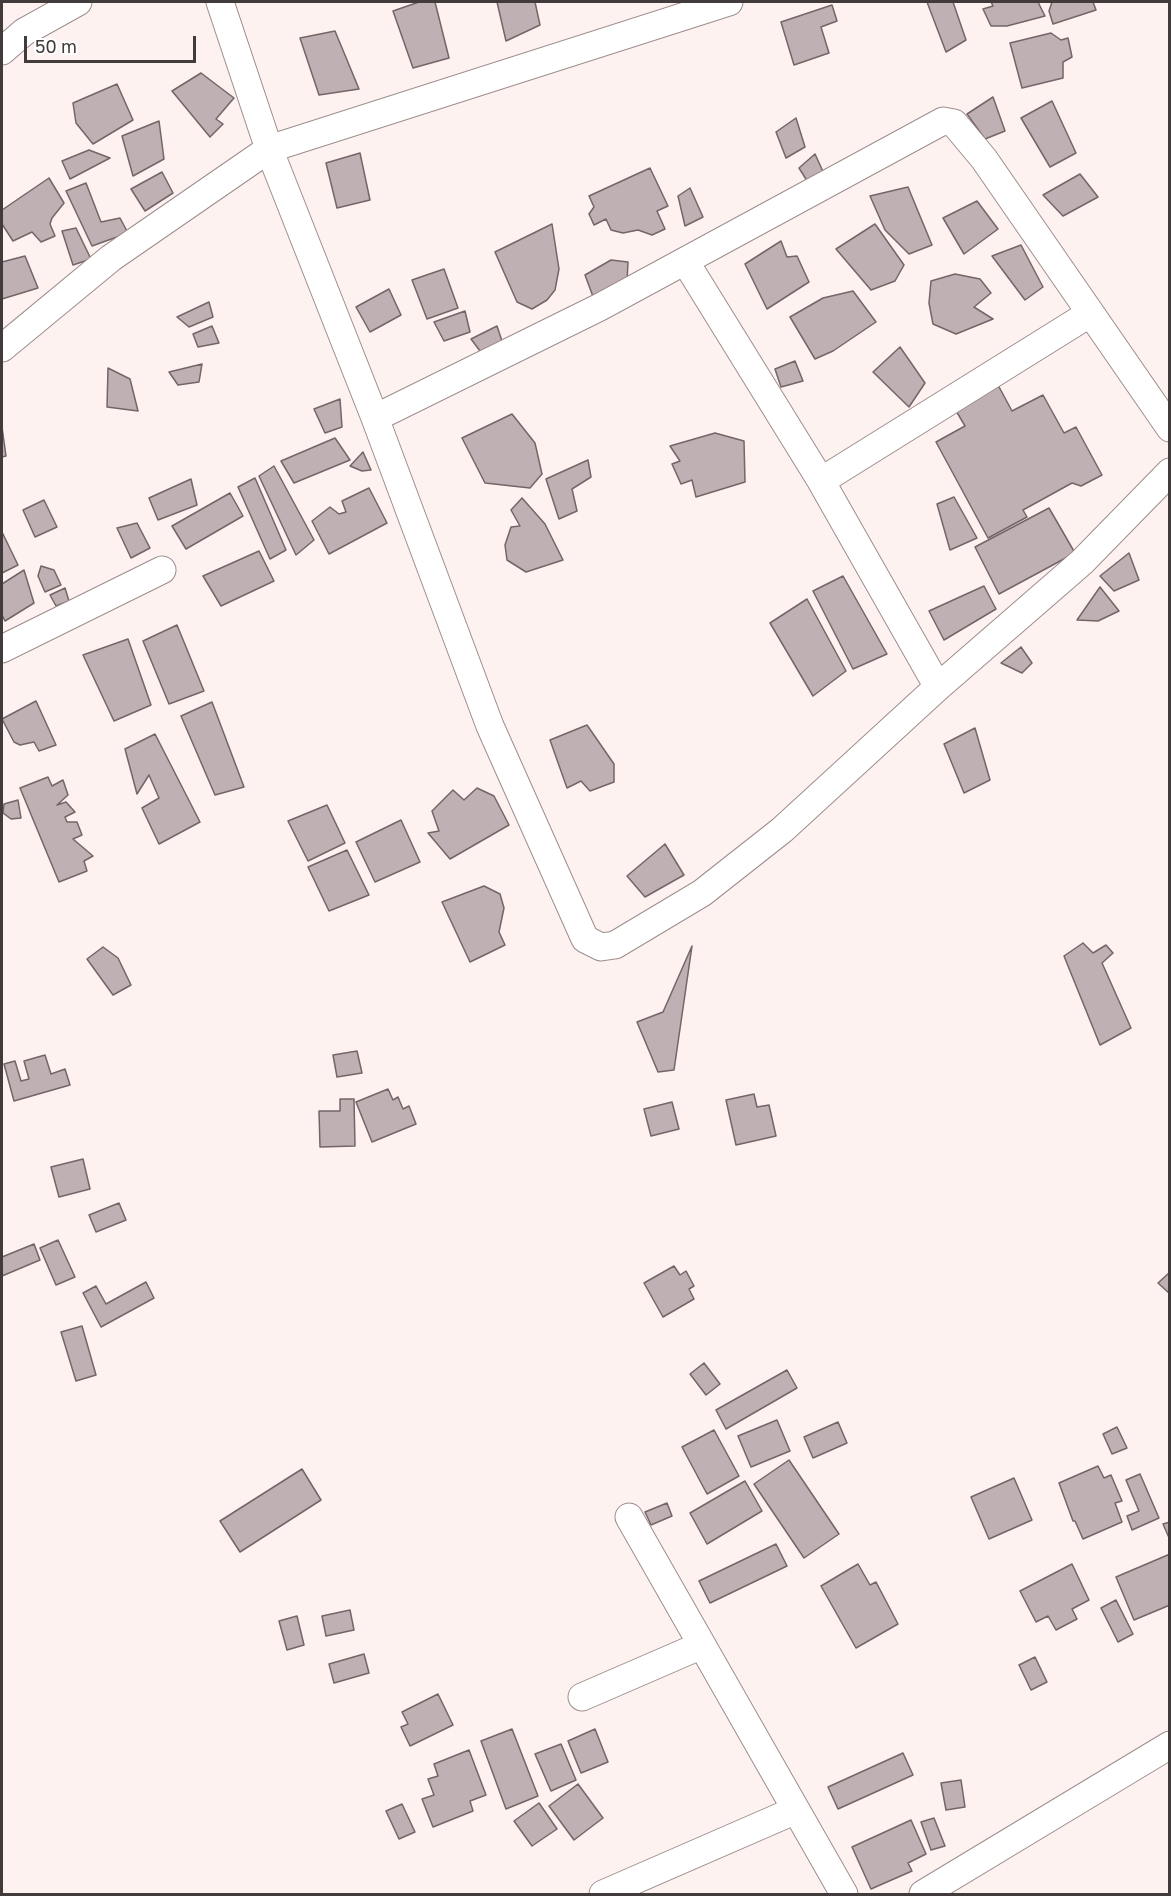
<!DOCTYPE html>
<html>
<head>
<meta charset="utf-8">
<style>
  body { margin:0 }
  #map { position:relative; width:1171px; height:1896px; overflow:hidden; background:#fef2f0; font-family:"Golos Text",sans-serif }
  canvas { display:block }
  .frame { position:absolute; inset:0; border:3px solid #413b3b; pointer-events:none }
  .scale { position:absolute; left:24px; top:36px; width:172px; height:27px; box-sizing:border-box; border:3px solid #413b3b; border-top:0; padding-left:8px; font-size:18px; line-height:21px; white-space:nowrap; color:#413b3b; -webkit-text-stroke:4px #fff; paint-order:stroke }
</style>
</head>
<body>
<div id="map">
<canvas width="1171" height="1896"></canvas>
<div class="frame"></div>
<div class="scale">50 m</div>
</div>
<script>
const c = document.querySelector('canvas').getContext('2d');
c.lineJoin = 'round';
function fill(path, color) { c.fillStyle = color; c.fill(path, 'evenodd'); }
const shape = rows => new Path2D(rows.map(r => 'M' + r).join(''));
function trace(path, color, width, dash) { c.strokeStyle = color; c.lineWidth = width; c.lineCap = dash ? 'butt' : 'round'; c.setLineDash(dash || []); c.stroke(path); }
const building = shape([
  [419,2,435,2,449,58,413,68,393,11,419,2],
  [497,2,535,2,540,25,506,41,497,2],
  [927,2,953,2,966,40,946,52,927,2],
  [991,2,1038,2,1045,16,1007,26,991,26,983,9,993,6,991,2],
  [1052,2,1093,2,1096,10,1053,24,1049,11,1052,2],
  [832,5,837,21,821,27,829,53,794,65,781,22,832,5],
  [335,31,359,89,319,95,300,38,335,31],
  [1051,33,1061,40,1068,38,1072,57,1063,62,1063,78,1022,88,1010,43,1051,33],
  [201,73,234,98,216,119,223,124,210,137,172,91,201,73],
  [117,84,133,120,93,144,76,123,73,103,117,84],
  [993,97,1005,131,985,139,967,114,993,97],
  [1052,101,1076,153,1050,167,1021,118,1052,101],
  [796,118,805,147,786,158,776,132,796,118],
  [159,121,164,159,133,176,122,136,159,121],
  [89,150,110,158,70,179,62,161,89,150],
  [360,153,370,200,337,208,326,163,360,153],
  [815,154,826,178,809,184,799,168,815,154],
  [650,168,668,206,657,211,665,229,652,235,638,230,623,233,611,230,606,219,594,225,589,214,594,207,589,196,650,168],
  [162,172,173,193,145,211,131,189,162,172],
  [1080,174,1098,197,1063,216,1043,195,1080,174],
  [49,178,64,203,52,218,50,224,55,236,41,242,32,232,13,241,2,224,2,210,49,178],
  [86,183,101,222,120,218,128,233,92,246,66,191,86,183],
  [908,187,932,245,909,254,885,230,870,196,908,187],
  [690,188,703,217,685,226,678,196,690,188],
  [977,201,998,229,964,254,943,218,977,201],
  [552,224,559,269,555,290,547,300,532,309,517,302,495,252,552,224],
  [875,224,904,265,895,281,871,290,836,249,875,224],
  [76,228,91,259,73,265,62,231,76,228],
  [781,241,787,257,797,256,809,282,767,309,745,264,781,241],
  [1021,245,1043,287,1025,300,992,256,1021,245],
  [25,256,38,288,2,299,2,262,25,256],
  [611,260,628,262,627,283,595,302,585,275,611,260],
  [444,269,458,308,427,319,412,280,444,269],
  [955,274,980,279,991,293,974,307,993,319,956,334,933,324,929,303,931,281,955,274],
  [389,289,401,315,370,332,356,307,389,289],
  [853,291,876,322,833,351,815,359,790,317,823,298,853,291],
  [209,302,213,317,189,327,177,317,209,302],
  [465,311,470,332,444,341,434,322,465,311],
  [212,326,219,343,198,347,193,334,212,326],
  [497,326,504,347,480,351,471,339,497,326],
  [900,347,925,383,909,407,873,372,900,347],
  [795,361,803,381,781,387,775,369,795,361],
  [202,364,199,382,178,385,169,372,202,364],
  [108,368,130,379,138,411,107,407,108,368],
  [998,385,1012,411,1043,395,1064,433,1076,427,1102,475,1081,486,1072,483,1023,510,1027,517,988,538,936,442,965,426,955,409,998,385],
  [340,399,342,427,325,433,314,409,340,399],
  [512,414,535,443,542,474,530,488,485,483,462,438,512,414],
  [2,427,6,456,2,457,2,427],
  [715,433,744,441,745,482,696,497,692,480,681,484,672,464,680,461,670,446,715,433],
  [335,438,350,460,294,483,281,461,335,438],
  [363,452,371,470,362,471,350,466,363,452],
  [588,460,591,477,572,489,577,511,559,519,546,479,588,460],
  [274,466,314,540,296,555,259,476,274,466],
  [255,478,286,550,270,559,238,487,255,478],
  [191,479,197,505,158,520,149,498,191,479],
  [369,488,387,523,329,554,312,521,330,507,339,514,346,512,342,501,369,488],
  [230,493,243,516,186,549,172,526,230,493],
  [954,497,977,538,950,550,937,504,954,497],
  [522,498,545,524,563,560,526,572,507,560,505,545,511,527,520,526,511,510,522,498],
  [44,500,57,527,35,537,23,510,44,500],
  [1049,508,1075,553,999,594,975,547,1049,508],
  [137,523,150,548,131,558,117,528,137,523],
  [2,532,18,565,2,573,2,532],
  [259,551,274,581,221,606,203,576,259,551],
  [1129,553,1139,580,1114,591,1100,576,1129,553],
  [41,566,54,570,61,585,45,592,38,576,41,566],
  [24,570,34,603,5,621,2,615,2,584,24,570],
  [843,576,887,654,853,669,813,591,843,576],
  [984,586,996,609,944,640,929,611,984,586],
  [1100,587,1119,611,1098,621,1077,620,1100,587],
  [65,588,69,601,56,606,50,595,65,588],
  [807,599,846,671,813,696,770,623,807,599],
  [177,625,204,691,169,704,143,641,177,625],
  [128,639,151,705,114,721,83,655,128,639],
  [1021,647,1032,663,1022,673,1001,663,1021,647],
  [36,701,56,745,39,751,34,742,20,745,14,742,2,719,36,701],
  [212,702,244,787,215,795,181,716,212,702],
  [587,725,614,764,614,782,590,791,581,781,567,788,550,740,587,725],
  [975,728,990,780,964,793,944,744,975,728],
  [155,734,200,822,159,844,142,808,159,798,149,775,137,794,125,749,155,734],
  [48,777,52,786,63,780,68,795,57,805,66,802,75,812,65,817,67,822,77,822,82,835,73,839,93,856,84,861,87,871,59,882,20,788,48,777],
  [477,788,494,796,509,825,450,859,428,833,439,831,432,811,453,790,464,800,477,788],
  [18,800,21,818,11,819,3,813,4,804,18,800],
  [327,805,345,843,308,861,288,821,327,805],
  [401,820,420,862,375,882,356,842,401,820],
  [665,844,684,875,645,897,627,876,665,844],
  [347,850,369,895,329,911,308,867,347,850],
  [484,886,500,894,504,908,499,932,505,945,470,962,442,902,484,886],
  [1083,943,1093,953,1106,945,1113,953,1102,963,1131,1028,1100,1045,1064,956,1083,943],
  [692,946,674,1070,658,1072,637,1022,663,1012,692,946],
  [103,947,118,958,131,985,113,995,87,959,103,947],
  [357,1051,362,1073,337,1077,333,1055,357,1051],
  [45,1055,51,1074,65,1069,70,1085,14,1101,4,1064,15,1061,21,1081,29,1079,24,1061,45,1055],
  [388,1089,393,1100,398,1097,403,1109,409,1106,416,1124,372,1142,356,1102,388,1089],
  [754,1094,757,1107,769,1105,776,1136,736,1145,726,1100,754,1094],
  [340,1099,354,1099,355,1146,320,1147,319,1111,340,1111,340,1099],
  [672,1102,679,1129,651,1136,644,1109,672,1102],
  [83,1159,90,1189,59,1197,51,1167,83,1159],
  [119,1203,126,1220,96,1232,89,1215,119,1203],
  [58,1240,75,1277,56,1285,40,1248,58,1240],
  [34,1244,40,1260,2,1276,2,1257,34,1244],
  [674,1266,680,1275,686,1271,694,1286,689,1289,694,1299,663,1317,644,1283,674,1266],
  [1170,1272,1170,1294,1158,1283,1170,1272],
  [146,1282,154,1298,101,1327,83,1293,96,1286,106,1304,146,1282],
  [82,1326,96,1375,76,1381,61,1332,82,1326],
  [704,1363,720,1384,706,1395,690,1374,704,1363],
  [787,1370,797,1388,726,1429,716,1410,787,1370],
  [777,1420,790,1451,751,1467,738,1436,777,1420],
  [838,1422,847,1443,813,1458,804,1437,838,1422],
  [1117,1427,1127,1448,1112,1454,1103,1434,1117,1427],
  [714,1430,739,1476,707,1494,682,1447,714,1430],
  [789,1460,839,1534,804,1558,754,1484,789,1460],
  [1098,1466,1104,1478,1111,1475,1122,1501,1115,1503,1122,1522,1083,1539,1075,1521,1073,1521,1059,1483,1098,1466],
  [302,1469,321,1500,240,1552,220,1521,302,1469],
  [1140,1474,1159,1518,1132,1530,1127,1516,1139,1511,1126,1480,1140,1474],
  [1014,1478,1032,1520,989,1539,971,1497,1014,1478],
  [745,1481,762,1511,707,1544,690,1513,745,1481],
  [667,1503,672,1516,651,1525,645,1512,667,1503],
  [1170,1522,1170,1540,1163,1524,1170,1522],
  [776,1544,787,1566,710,1603,699,1581,776,1544],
  [1170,1554,1170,1605,1134,1620,1116,1577,1170,1554],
  [858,1564,870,1585,876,1582,898,1624,856,1648,821,1586,858,1564],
  [1072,1564,1089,1600,1072,1609,1077,1619,1056,1630,1048,1616,1036,1622,1020,1591,1072,1564],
  [1116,1600,1133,1634,1118,1642,1101,1608,1116,1600],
  [350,1610,354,1630,326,1636,322,1616,350,1610],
  [297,1616,304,1645,287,1650,279,1621,297,1616],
  [364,1654,369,1673,334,1683,329,1664,364,1654],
  [1035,1657,1047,1682,1031,1690,1019,1665,1035,1657],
  [438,1694,453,1725,410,1746,401,1727,408,1724,402,1712,438,1694],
  [512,1729,538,1796,506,1809,481,1741,512,1729],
  [595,1729,608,1762,581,1773,568,1741,595,1729],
  [561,1744,576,1780,551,1791,535,1754,561,1744],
  [469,1750,486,1795,470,1801,473,1811,433,1827,422,1799,434,1795,428,1779,438,1776,434,1764,469,1750],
  [903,1753,913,1775,838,1809,828,1787,903,1753],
  [961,1780,965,1807,946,1810,941,1783,961,1780],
  [578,1784,603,1818,574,1840,549,1806,578,1784],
  [539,1803,557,1829,532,1846,514,1821,539,1803],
  [402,1804,415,1832,399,1839,386,1811,402,1804],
  [934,1818,945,1846,931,1850,921,1822,934,1818],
  [911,1820,926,1854,908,1863,912,1871,871,1889,852,1847,911,1820]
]);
fill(building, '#bfb0b3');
trace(building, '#736568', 1.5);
const minor = shape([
  [220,2,269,149,375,418,490,726,585,939,601,947,615,945,702,893,782,830,938,687],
  [2,51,24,32,78,2],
  [685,261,821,481,938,687,1082,562,1170,472],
  [2,348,111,258,269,149,729,2],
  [375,418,600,307,943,121,954,123,984,159,1170,428],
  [821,481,1089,314],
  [2,649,162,570],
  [629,1517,844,1894],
  [582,1697,702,1645],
  [603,1894,796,1810],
  [923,1894,1170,1745]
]);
trace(minor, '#9d8e8d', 29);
trace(minor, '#fff', 27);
</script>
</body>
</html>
